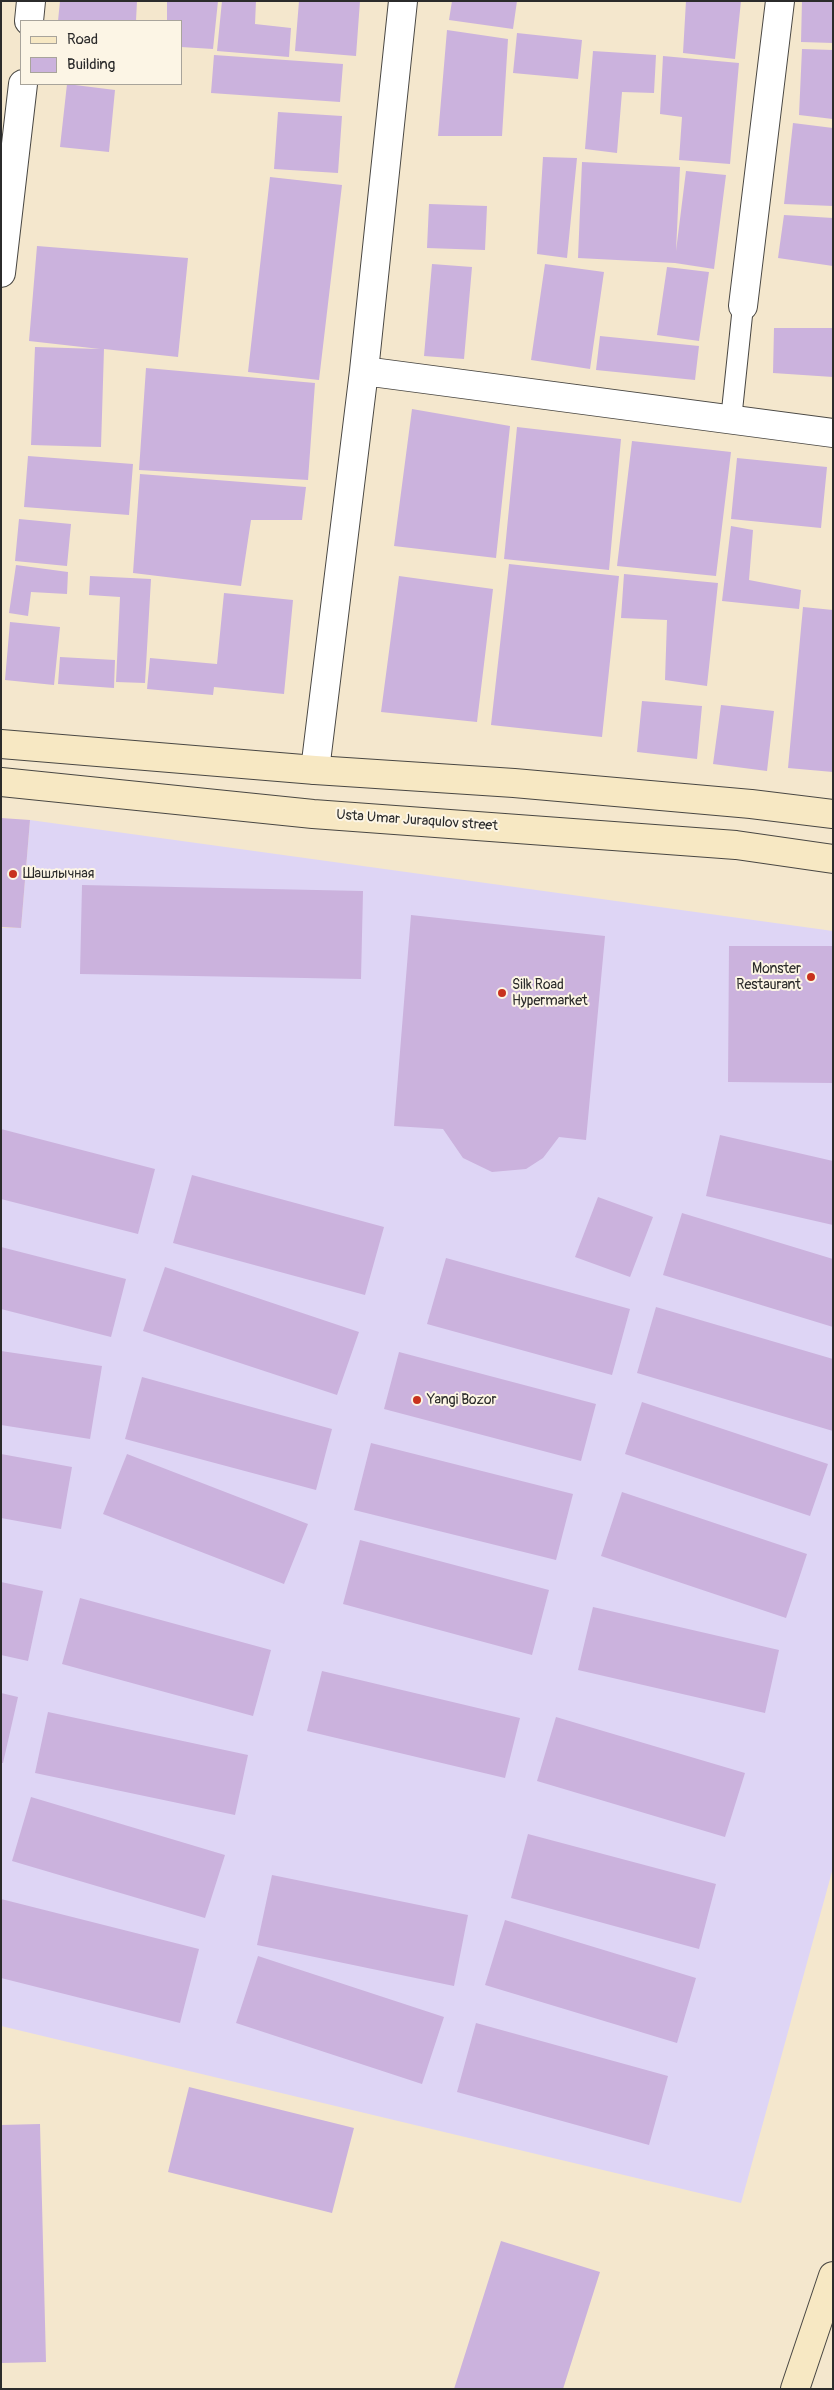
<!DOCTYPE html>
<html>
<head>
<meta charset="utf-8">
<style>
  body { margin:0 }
  #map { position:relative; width:834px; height:2390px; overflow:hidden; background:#f4e7cd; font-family:Pangolin,sans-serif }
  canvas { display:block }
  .frame { position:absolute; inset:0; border:2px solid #2b2b2b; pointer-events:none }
  .legend { position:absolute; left:20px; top:20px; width:162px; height:65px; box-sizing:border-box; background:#fcf5e5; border:1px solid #a8a49b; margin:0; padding:6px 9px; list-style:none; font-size:15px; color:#2b2b2b }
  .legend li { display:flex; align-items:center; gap:10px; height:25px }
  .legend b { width:25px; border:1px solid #a8a49b }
</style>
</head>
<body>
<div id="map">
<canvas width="834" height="2390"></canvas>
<div class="frame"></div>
<ul class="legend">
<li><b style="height:6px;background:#f7e8c3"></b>Road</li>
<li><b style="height:14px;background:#cbb2dd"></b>Building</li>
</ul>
</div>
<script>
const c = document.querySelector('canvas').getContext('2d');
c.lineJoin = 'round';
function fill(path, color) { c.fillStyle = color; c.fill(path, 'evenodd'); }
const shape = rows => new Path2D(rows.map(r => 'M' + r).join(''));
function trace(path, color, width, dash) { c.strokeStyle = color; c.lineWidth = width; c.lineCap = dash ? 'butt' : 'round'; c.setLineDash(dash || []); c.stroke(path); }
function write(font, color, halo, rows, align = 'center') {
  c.font = font + ' Pangolin,sans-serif'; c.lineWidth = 4; c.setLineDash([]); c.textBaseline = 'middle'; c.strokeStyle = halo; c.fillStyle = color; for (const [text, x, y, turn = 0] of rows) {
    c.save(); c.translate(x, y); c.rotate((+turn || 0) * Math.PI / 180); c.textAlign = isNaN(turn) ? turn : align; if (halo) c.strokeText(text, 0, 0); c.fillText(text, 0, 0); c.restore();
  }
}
fill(shape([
  [30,820,833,931,833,1868,741,2203,1,2026,1,928,21,928]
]), '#ded5f5');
fill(shape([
  [60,1,137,1,136,21,58,21],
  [167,1,218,1,213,49,181,47,181,21,167,21],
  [222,1,256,1,255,24,291,28,289,57,217,51],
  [299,1,360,1,356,56,295,51],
  [452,1,517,1,513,29,449,20],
  [686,1,741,1,735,59,683,53],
  [802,1,833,1,833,43,801,42],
  [447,30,508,39,502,136,438,136],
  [517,33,582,40,578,79,513,73],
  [802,49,833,50,833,119,799,115],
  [593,51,656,55,654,93,622,92,617,153,585,149],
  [214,55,343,64,340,102,211,93],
  [663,56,739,63,730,164,679,160,682,117,660,114],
  [67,84,115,90,109,152,60,147],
  [278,112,342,116,338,173,274,169],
  [793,123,833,128,833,206,784,204],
  [543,157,577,158,567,258,537,254],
  [582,162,680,167,676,251,686,171,726,175,714,269,675,263,578,258],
  [270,177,342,185,319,380,248,372],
  [429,204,487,206,485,250,427,248],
  [784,215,833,218,833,266,778,258],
  [37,246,188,258,178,357,104,349,101,447,31,445,35,347,100,349,29,341],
  [432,264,472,267,464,359,424,356],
  [545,264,604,272,590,369,531,360],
  [667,267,709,272,699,341,657,335],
  [774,328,833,328,833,377,773,373],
  [600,336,699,346,695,380,596,370],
  [146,368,315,383,308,480,139,470],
  [412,409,510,426,496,558,394,546],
  [517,427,621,439,609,570,504,559],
  [632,441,731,452,716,576,617,566],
  [28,456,133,464,129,515,24,507],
  [737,458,827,467,821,528,731,519],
  [140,474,306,487,302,520,251,520,241,586,133,573],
  [19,519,71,524,67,566,15,561],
  [731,526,753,530,749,580,801,590,799,609,722,601],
  [509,564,619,576,602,737,491,725],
  [16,565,68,572,67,594,31,592,28,616,9,613],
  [624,574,718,583,707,686,665,680,667,620,621,618],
  [90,576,151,579,145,683,116,682,120,597,89,595],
  [399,576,493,589,477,722,381,712],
  [224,593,293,600,284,694,214,687,213,695,147,689,150,658,217,664],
  [803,607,833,610,833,772,788,768],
  [10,622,60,627,54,685,5,680],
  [60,657,115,660,114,688,58,684],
  [642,701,702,706,697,759,637,752],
  [721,705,774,711,767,771,713,764],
  [1,818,30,820,21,928,1,927],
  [82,885,363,891,361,979,80,974],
  [411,915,605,936,586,1140,559,1137,543,1158,526,1169,492,1172,463,1158,443,1129,394,1126],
  [729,946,833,946,833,1083,728,1082],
  [1,1129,155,1169,138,1234,1,1199],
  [720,1135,833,1161,833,1225,706,1196],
  [192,1175,384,1227,365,1295,173,1243],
  [598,1197,653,1217,630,1277,575,1257],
  [682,1213,833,1259,833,1327,663,1275],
  [1,1247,126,1279,111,1337,1,1309],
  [446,1258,630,1309,612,1375,427,1324],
  [165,1267,359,1332,337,1395,143,1331],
  [656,1307,833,1359,833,1431,637,1373],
  [1,1351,102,1366,90,1439,1,1425],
  [399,1352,596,1404,581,1461,384,1409],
  [142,1377,332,1429,316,1490,125,1439],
  [642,1402,828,1464,810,1516,625,1454],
  [371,1443,573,1494,556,1560,354,1510],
  [1,1454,72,1467,61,1529,1,1518],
  [127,1454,308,1524,284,1584,103,1514],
  [622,1492,807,1554,786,1618,601,1556],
  [360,1540,549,1590,532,1655,343,1604],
  [1,1582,43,1591,28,1661,1,1655],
  [80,1598,271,1650,253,1716,62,1664],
  [593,1607,779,1650,765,1713,578,1670],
  [322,1671,520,1718,505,1778,307,1731],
  [1,1693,18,1697,3,1763,1,1763],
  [48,1712,248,1755,235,1815,35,1773],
  [556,1717,745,1773,725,1837,537,1781],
  [31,1797,225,1855,205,1918,12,1861],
  [528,1834,716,1884,699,1949,511,1898],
  [272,1875,468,1915,454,1986,257,1945],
  [1,1899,199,1949,180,2023,1,1978],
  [505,1920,696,1978,677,2043,485,1985],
  [258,1956,444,2017,422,2084,236,2023],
  [476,2023,668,2076,649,2145,457,2092],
  [189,2087,354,2128,332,2213,168,2172],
  [40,2124,46,2362,1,2363,1,2125],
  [501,2241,600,2272,563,2389,454,2389]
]), '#cbb2dd');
const lane = shape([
  [731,420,743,306]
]);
const street = shape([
  [29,21,31,1],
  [1,273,23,84],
  [743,306,780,1],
  [364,371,833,433],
  [315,770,364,371,403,1]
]);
const secondary = shape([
  [1,744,315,770,514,783,751,804,833,814],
  [1,782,313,814,736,845,833,859],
  [795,2389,833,2276]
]);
trace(lane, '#494743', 22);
trace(street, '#494743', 30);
trace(secondary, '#494743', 30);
trace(lane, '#fff', 20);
trace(street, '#fff', 28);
trace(secondary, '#f7e8c3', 28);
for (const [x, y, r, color] of [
  [13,874,5,"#c8321e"],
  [811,977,5,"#c8321e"],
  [502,993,5,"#c8321e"],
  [417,1400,5,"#c8321e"]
]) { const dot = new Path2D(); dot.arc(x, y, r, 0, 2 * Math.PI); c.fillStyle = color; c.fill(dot); trace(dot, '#fcf5e5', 2); }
write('14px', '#2b2b2b', '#fcf5e5', [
  ["Usta Umar Juraqulov street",417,821,4]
]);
write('14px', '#2b2b2b', '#fcf5e5', [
  ["Шашлычная",23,874],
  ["Monster",801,969,"right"],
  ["Restaurant",801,985,"right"],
  ["Silk Road",512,985],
  ["Hypermarket",512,1001],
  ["Yangi Bozor",427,1400]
], 'left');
</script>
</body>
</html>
